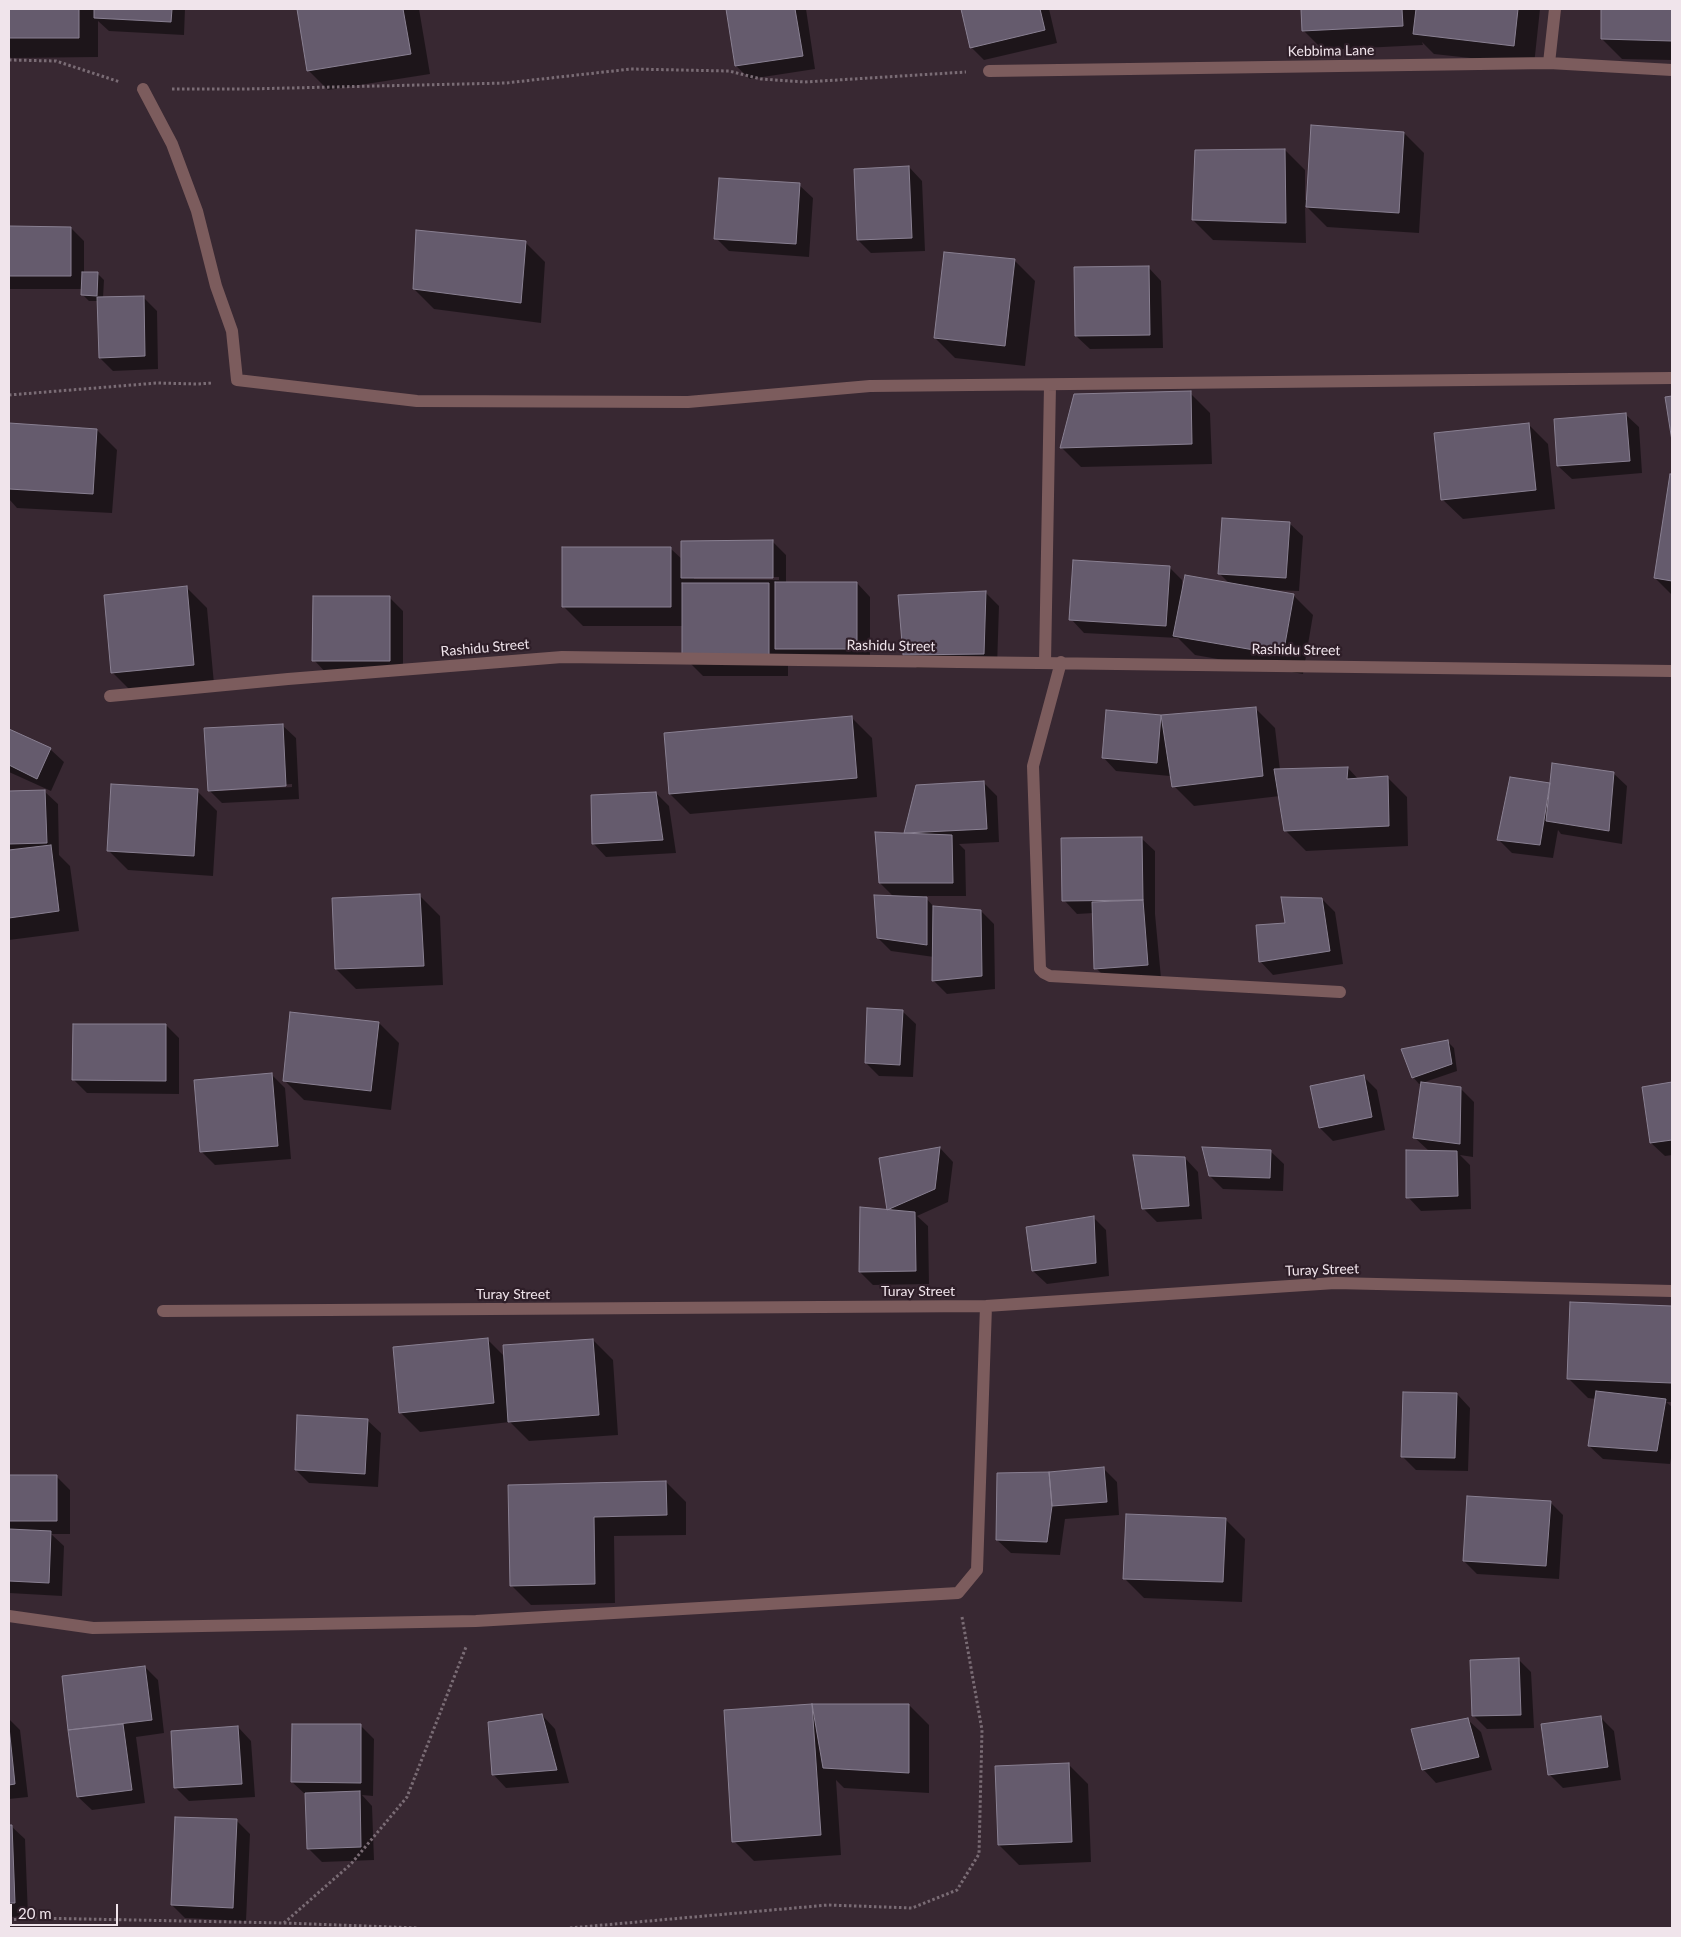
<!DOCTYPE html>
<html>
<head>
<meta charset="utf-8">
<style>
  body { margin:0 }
  #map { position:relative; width:1681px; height:1937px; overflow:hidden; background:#382832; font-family:Lato,sans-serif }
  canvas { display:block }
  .frame { position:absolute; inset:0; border:10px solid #f0e4eb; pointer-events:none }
  .scale { position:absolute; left:10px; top:1904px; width:108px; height:22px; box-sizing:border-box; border:2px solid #f0e4eb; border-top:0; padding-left:6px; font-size:15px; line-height:18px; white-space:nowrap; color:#f0e4eb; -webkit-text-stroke:4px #2e1e28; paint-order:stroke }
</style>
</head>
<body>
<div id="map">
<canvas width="1681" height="1937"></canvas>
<div class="frame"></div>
<div class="scale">20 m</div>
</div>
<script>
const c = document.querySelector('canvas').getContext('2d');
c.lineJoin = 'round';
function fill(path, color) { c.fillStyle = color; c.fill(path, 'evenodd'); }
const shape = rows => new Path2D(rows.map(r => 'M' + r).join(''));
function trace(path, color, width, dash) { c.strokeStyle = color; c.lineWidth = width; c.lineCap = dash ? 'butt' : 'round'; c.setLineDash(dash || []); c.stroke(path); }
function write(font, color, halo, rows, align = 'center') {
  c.font = font + ' Lato,sans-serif'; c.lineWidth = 4.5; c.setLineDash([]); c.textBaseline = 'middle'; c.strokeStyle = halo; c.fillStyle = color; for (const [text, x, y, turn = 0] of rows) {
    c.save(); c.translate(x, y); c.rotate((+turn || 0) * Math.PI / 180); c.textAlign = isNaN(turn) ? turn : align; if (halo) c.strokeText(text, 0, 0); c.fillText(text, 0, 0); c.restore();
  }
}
fill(shape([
  [9,9,185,9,184,35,109,31,98,21,98,57,11,58,9,56],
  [298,9,419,9,430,74,328,90,308,70],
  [727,9,806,9,815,69,750,79,736,66],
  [962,9,1049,9,1057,43,984,60,971,47],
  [1302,9,1540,9,1534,65,1434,54,1422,42,1423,45,1323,50,1303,30],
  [1602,9,1672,9,1672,60,1622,59,1602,39],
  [1404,133,1424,153,1419,233,1327,227,1305,205,1306,243,1213,240,1193,220,1285,150,1305,170,1305,200,1307,200],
  [909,167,922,181,925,251,871,253,858,240],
  [799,185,813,198,809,257,729,251,716,238],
  [9,228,71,228,84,241,84,273,97,273,104,280,103,298,144,298,157,311,158,369,113,371,100,358,98,301,89,301,82,294,82,289,9,289],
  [525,242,545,262,541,323,434,309,414,289],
  [1015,261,1035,281,1025,366,955,358,935,338],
  [1148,267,1161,281,1163,348,1090,349,1076,336],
  [1190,393,1210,413,1212,464,1081,467,1061,447],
  [1625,414,1639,427,1642,473,1572,479,1558,466],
  [1528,424,1548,444,1555,509,1463,519,1442,499],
  [9,425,97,430,117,450,112,513,17,508,9,499],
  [1672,475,1672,595,1655,578],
  [1289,523,1303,536,1299,591,1273,590,1273,591,1293,595,1313,615,1303,674,1195,655,1178,638,1084,633,1071,619,1169,567,1182,580,1182,589,1230,584,1220,574],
  [773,542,786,555,786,583,857,583,870,597,870,662,788,662,788,676,703,676,683,656,683,626,583,626,563,606,671,549,683,560],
  [694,577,779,577,779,580,694,579],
  [187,588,207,608,214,684,132,692,112,672],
  [986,593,999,606,997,667,917,668,904,655],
  [390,598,403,611,403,673,327,674,314,660],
  [1255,708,1275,728,1280,770,1348,768,1359,780,1387,777,1407,797,1408,846,1306,851,1286,831,1280,796,1194,806,1174,786,1170,770,1170,776,1116,771,1103,757,1107,712,1161,717],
  [852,718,872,738,877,797,690,814,670,794],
  [282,725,296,738,299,799,222,803,209,790],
  [292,784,292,787,220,791,220,789],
  [9,730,50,749,64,762,51,791,9,772],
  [1613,773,1627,786,1622,844,1561,834,1558,830,1553,858,1512,853,1499,840,1511,779,1552,784],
  [984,783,997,796,999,842,959,844,965,850,966,896,924,896,935,908,981,911,994,924,995,989,947,994,933,980,934,957,891,951,878,938,894,897,880,883,905,835,917,786],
  [44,791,58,804,59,855,70,866,79,931,9,940,9,792],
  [197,791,217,811,213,876,128,870,108,850],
  [656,793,669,806,676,853,606,857,593,843],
  [1141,838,1155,851,1155,914,1161,978,1109,981,1096,968,1094,913,1077,914,1064,900],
  [420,896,440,916,443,985,356,989,336,969],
  [1322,899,1335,912,1343,964,1273,975,1260,961,1286,924],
  [902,1011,916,1024,913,1077,879,1076,866,1063],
  [379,1023,399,1043,391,1110,304,1100,284,1080],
  [166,1025,179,1038,179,1094,87,1093,74,1080],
  [1448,1042,1454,1048,1457,1071,1419,1084,1413,1077],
  [272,1075,285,1088,291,1159,215,1165,202,1152],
  [1363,1076,1377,1090,1385,1130,1333,1141,1320,1128],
  [1672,1084,1672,1155,1665,1156,1651,1143,1643,1088],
  [1461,1089,1474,1102,1473,1157,1460,1155,1470,1165,1471,1209,1421,1211,1408,1197,1429,1151,1414,1137],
  [940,1148,953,1162,948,1202,917,1216,928,1226,929,1284,873,1285,860,1272,888,1211,880,1159],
  [1270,1151,1284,1164,1283,1191,1223,1189,1210,1176],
  [1185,1158,1198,1172,1202,1219,1157,1222,1143,1208],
  [1093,1217,1106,1230,1109,1276,1047,1284,1033,1271],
  [1571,1304,1672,1308,1672,1402,1666,1402,1672,1407,1672,1452,1670,1464,1603,1459,1589,1446,1596,1399,1588,1398,1568,1378],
  [488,1340,505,1357,593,1340,613,1360,618,1435,529,1441,510,1422,420,1432,400,1412],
  [1457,1394,1470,1408,1468,1471,1416,1470,1402,1456],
  [367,1420,381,1433,378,1487,309,1483,296,1470],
  [1104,1469,1117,1482,1119,1515,1065,1519,1060,1555,1011,1553,997,1540,998,1474],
  [56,1476,70,1490,70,1534,51,1534,64,1546,62,1596,9,1593,9,1477],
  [666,1482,686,1502,686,1535,614,1536,615,1603,531,1605,511,1585,509,1486],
  [1550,1502,1563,1515,1559,1579,1477,1574,1464,1561],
  [1225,1519,1245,1539,1242,1602,1144,1598,1124,1578],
  [1518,1659,1531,1672,1534,1728,1487,1729,1474,1716],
  [145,1667,158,1680,164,1733,136,1737,145,1803,92,1810,78,1797,63,1677],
  [812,1705,909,1705,929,1725,929,1793,844,1788,836,1780,841,1855,754,1861,734,1841,725,1712],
  [542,1715,555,1729,569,1783,506,1788,493,1774],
  [1601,1718,1614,1731,1621,1780,1563,1788,1549,1774],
  [9,1719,20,1730,28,1797,9,1799],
  [1467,1719,1481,1732,1492,1770,1436,1783,1423,1769],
  [361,1726,374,1739,373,1796,362,1795,372,1806,374,1860,322,1862,308,1848,306,1795,292,1782],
  [238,1727,251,1741,255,1797,189,1801,175,1787],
  [1068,1764,1088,1784,1091,1862,1019,1865,999,1845],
  [236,1820,250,1834,246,1921,185,1918,172,1905],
  [9,1826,11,1826,25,1839,28,1916,9,1917]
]), '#0007');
const building = shape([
  [9,9,79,9,79,38,9,38,9,9],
  [94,9,172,9,171,22,94,18,94,9],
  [297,9,403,9,411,54,307,71,297,9],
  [726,9,795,9,803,56,735,66,726,9],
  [961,9,1040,9,1045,30,970,48,961,9],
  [1301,9,1402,9,1403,26,1302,31,1301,9],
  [1416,9,1518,9,1514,46,1413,34,1416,9],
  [1601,9,1672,9,1672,41,1601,39,1601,9],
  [1311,125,1404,132,1399,213,1306,207,1311,125],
  [1285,149,1286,223,1192,220,1195,150,1285,149],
  [909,166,912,238,857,240,854,169,909,166],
  [719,178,800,183,796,244,714,239,719,178],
  [9,226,71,227,71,276,9,276,9,226],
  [416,230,526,241,521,303,413,289,416,230],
  [944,252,1015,259,1005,346,934,338,944,252],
  [1149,266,1150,335,1075,336,1074,267,1149,266],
  [82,272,98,272,97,296,81,295,82,272],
  [144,296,145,356,99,358,97,297,144,296],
  [1191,391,1192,444,1060,448,1074,394,1191,391],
  [1672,396,1672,441,1665,397,1672,396],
  [1626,413,1630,461,1557,466,1554,419,1626,413],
  [9,423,97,429,93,494,9,489,9,423],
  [1529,423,1536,490,1441,500,1434,433,1529,423],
  [1670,474,1672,474,1672,581,1654,578,1670,474],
  [1222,518,1290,522,1286,578,1218,574,1222,518],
  [773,540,773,578,681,578,681,541,773,540],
  [562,547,671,547,671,607,562,607,562,547],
  [1073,560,1170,566,1166,626,1069,620,1073,560],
  [1185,575,1294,594,1283,655,1173,636,1185,575],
  [775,582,857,582,857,649,775,649,775,582],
  [682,583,769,583,769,656,682,656,682,583],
  [187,586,194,665,111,673,104,595,187,586],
  [986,591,984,654,903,655,898,595,986,591],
  [313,596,390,596,390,661,312,661,313,596],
  [1256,707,1263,776,1172,787,1161,715,1256,707],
  [1106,710,1161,715,1157,763,1102,758,1106,710],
  [852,716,857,778,669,794,664,733,852,716],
  [283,724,286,786,208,791,204,728,283,724],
  [9,729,51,748,37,779,9,765,9,729],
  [1552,763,1614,772,1609,831,1546,821,1552,763],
  [1348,767,1347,779,1388,776,1389,826,1284,831,1274,769,1348,767],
  [1510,777,1550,783,1540,845,1497,840,1510,777],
  [984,781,987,829,904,833,916,785,984,781],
  [111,784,198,789,194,856,107,851,111,784],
  [45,790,47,843,9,844,9,791,45,790],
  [656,792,663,840,592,844,591,795,656,792],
  [875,832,952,835,953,883,879,883,875,832],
  [1142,837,1143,900,1062,901,1061,838,1142,837],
  [51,845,59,911,9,918,9,850,51,845],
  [420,894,424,966,335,969,332,898,420,894],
  [874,895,927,897,927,945,877,938,874,895],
  [1281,897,1322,898,1330,951,1259,962,1256,925,1285,923,1281,897],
  [1143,900,1148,965,1094,969,1092,902,1143,900],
  [933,906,981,910,982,976,932,981,933,906],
  [867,1008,903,1010,900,1065,865,1063,867,1008],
  [290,1012,379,1022,371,1091,283,1081,290,1012],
  [73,1024,166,1024,166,1081,72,1080,73,1024],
  [1448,1040,1452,1064,1412,1078,1401,1049,1448,1040],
  [272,1073,278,1146,200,1152,194,1080,272,1073],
  [1364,1075,1372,1117,1319,1128,1310,1086,1364,1075],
  [1421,1082,1461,1087,1460,1144,1413,1138,1421,1082],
  [1672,1082,1672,1140,1650,1143,1642,1087,1672,1082],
  [940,1147,935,1189,887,1210,879,1158,940,1147],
  [1202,1147,1271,1150,1270,1178,1209,1176,1202,1147],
  [1406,1150,1457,1151,1458,1196,1406,1198,1406,1150],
  [1133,1155,1185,1157,1189,1206,1142,1209,1133,1155],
  [860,1207,915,1212,916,1271,859,1272,860,1207],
  [1094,1216,1096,1263,1032,1271,1026,1227,1094,1216],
  [1570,1302,1672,1306,1672,1383,1567,1379,1570,1302],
  [488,1338,494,1403,399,1413,393,1347,488,1338],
  [593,1339,599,1415,508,1422,503,1345,593,1339],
  [1596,1391,1666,1399,1657,1451,1588,1446,1596,1391],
  [1403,1392,1457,1393,1455,1458,1401,1457,1403,1392],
  [297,1415,368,1419,365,1474,295,1470,297,1415],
  [1104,1467,1107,1502,1052,1506,1049,1472,1104,1467],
  [1049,1472,1052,1506,1047,1542,996,1540,997,1473,1049,1472],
  [9,1475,57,1475,57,1521,9,1521,9,1475],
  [666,1481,667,1515,594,1517,595,1584,510,1586,508,1485,666,1481],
  [1467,1496,1551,1501,1546,1566,1463,1561,1467,1496],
  [1126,1514,1226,1518,1223,1582,1123,1579,1126,1514],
  [9,1529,51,1531,49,1583,9,1581,9,1529],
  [1519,1658,1521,1715,1472,1716,1470,1660,1519,1658],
  [145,1666,152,1720,68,1730,62,1676,145,1666],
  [812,1704,909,1704,909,1773,823,1768,812,1704],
  [812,1704,821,1835,732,1842,724,1710,812,1704],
  [542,1714,557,1770,492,1775,488,1722,542,1714],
  [1601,1716,1608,1767,1548,1775,1541,1724,1601,1716],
  [1468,1718,1479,1757,1422,1770,1411,1729,1468,1718],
  [123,1724,132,1790,77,1797,68,1730,123,1724],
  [292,1724,361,1724,361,1783,291,1782,292,1724],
  [238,1726,242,1784,174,1788,171,1731,238,1726],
  [9,1727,15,1784,9,1785,9,1727],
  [1069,1763,1072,1842,998,1845,995,1766,1069,1763],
  [360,1791,361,1847,307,1849,305,1793,360,1791],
  [175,1817,237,1819,233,1908,171,1905,175,1817],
  [9,1825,12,1825,15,1903,9,1903,9,1825]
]);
fill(building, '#655b6d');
trace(building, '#898092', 1);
trace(shape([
  [9,60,56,61,120,82],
  [172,89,246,89,506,83,631,69,729,71,761,79,805,82,966,72],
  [9,395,157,383,197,384,213,383],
  [9,1920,33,1918,284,1923,351,1864,407,1797,466,1647],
  [284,1923,419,1928],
  [570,1928,828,1905,912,1908,957,1890,979,1854,982,1730,962,1617]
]), '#7a6c75', 3, [2.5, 2.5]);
trace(shape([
  [1549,63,1555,9],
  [989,71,1549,63,1672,70],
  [143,89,172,144,197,211,216,286,232,331,237,380,417,401,688,402,870,386,1672,378],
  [1061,662,1033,766,1040,969,1044,973,1050,976,1340,992],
  [1045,663,1050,385],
  [110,696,288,679,562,657,1672,671],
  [163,1311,986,1306,1335,1283,1672,1291],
  [9,1616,93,1628,476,1621,958,1593,977,1570,986,1306]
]), '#7c5c5d', 12);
write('14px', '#f0e4eb', '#2e1e28', [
  ["Kebbima Lane",1331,51,-1],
  ["Rashidu Street",891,646,1],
  ["Rashidu Street",485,648,-5],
  ["Rashidu Street",1296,650,1],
  ["Turay Street",1322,1270,-2],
  ["Turay Street",918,1291],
  ["Turay Street",513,1294]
]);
</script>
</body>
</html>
